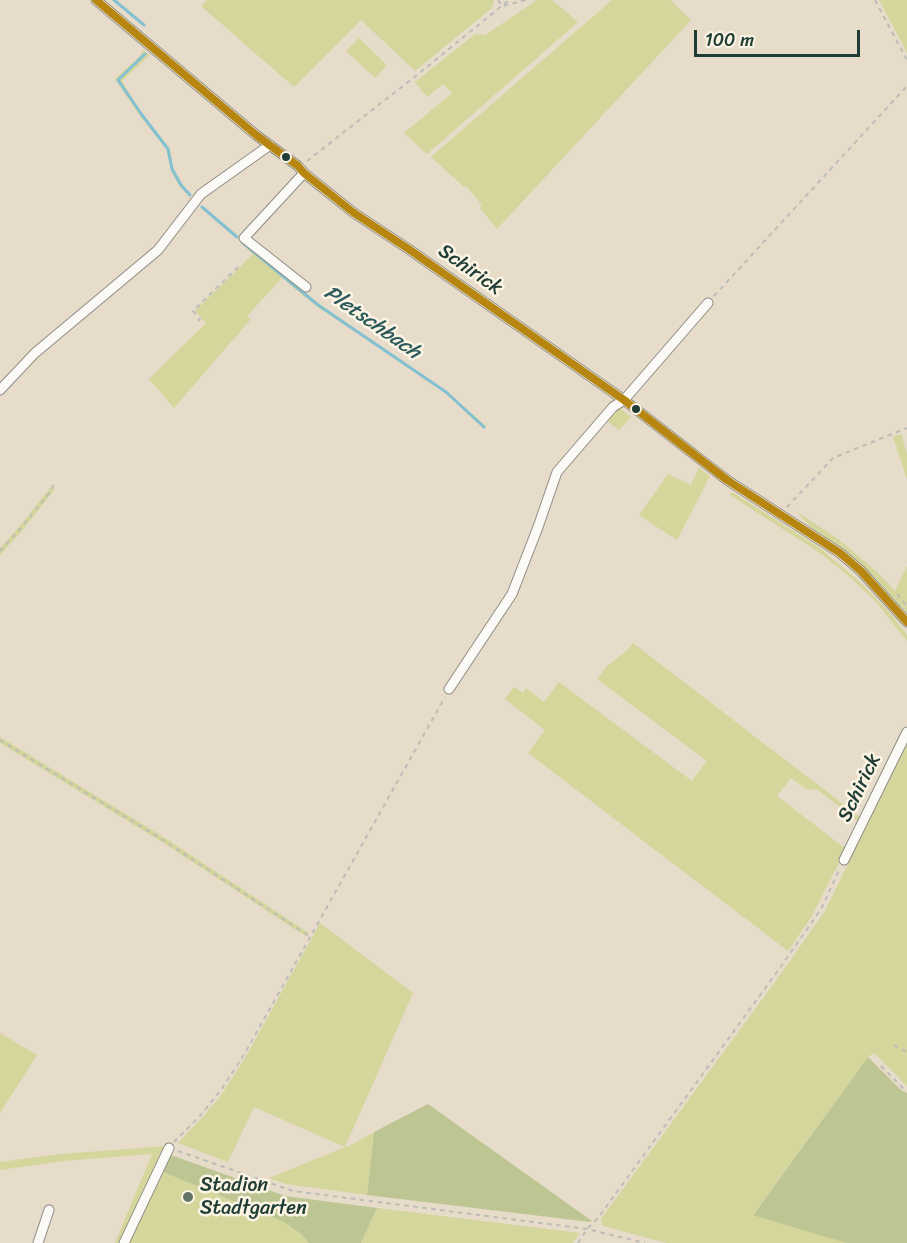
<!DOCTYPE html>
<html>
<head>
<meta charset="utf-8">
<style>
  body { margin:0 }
  #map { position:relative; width:907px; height:1243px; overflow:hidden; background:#e7dbca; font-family:Sriracha,sans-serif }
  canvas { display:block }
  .scale { position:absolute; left:694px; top:30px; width:166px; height:27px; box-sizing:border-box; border:3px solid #1f3d34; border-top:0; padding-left:8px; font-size:18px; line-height:21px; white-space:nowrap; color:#1f3d34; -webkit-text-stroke:4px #fcf5e5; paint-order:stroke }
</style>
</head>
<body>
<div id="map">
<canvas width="907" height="1243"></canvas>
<div class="scale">100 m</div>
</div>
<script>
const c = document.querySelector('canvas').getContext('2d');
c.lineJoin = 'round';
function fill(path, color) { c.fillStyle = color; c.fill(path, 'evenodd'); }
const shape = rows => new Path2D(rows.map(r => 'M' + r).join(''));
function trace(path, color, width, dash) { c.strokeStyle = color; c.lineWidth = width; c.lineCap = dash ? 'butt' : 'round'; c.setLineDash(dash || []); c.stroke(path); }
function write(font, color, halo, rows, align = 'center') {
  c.font = font + ' Sriracha,sans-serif'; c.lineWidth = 5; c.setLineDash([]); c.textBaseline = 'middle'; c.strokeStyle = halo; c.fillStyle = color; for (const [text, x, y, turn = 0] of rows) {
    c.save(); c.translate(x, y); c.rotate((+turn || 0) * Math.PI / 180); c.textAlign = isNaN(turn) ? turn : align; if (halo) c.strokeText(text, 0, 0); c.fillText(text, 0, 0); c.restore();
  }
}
fill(shape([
  [207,0,494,0,492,8,415,71,361,20,294,87,201,6],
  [537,0,552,0,578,22,427,154,404,133,452,93,443,84,427,97,415,82,475,34,485,35],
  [612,0,670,0,691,20,497,229,480,208,482,205,466,186,464,187,431,157],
  [879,0,907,0,907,54,904,47],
  [359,38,387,65,375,78,346,51],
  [143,50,150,55,122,81,142,114,170,149,173,169,182,186,191,195,190,197,180,187,171,171,167,150,140,116,115,79,140,56],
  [243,241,318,303,446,391,486,426,484,429,445,393,377,346,316,306,282,278,247,316,251,319,174,408,149,379,206,323,195,311,253,254,241,243],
  [620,408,631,417,619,430,607,421],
  [901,434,907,454,907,479,893,437],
  [699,468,710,476,677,540,639,515,668,474,691,485],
  [50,488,55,489,22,531,0,555,0,548,19,527],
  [732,492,817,546,839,564,860,582,889,612,907,635,907,641,877,603,851,578,823,555,730,495],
  [796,511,842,542,877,572,895,591,907,566,907,613,872,575,836,545,813,529],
  [633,643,861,818,859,822,818,790,806,789,791,778,777,796,846,849,812,916,788,951,528,753,545,730,505,699,514,687,523,693,526,688,544,702,559,682,692,781,707,761,597,679,607,666,627,650],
  [0,737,165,838,309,933,307,937,162,842,0,743],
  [907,742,907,1086,874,1053,868,1057,753,1214,846,1243,667,1243,603,1226,601,1219,780,975,825,911],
  [320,923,413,993,345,1147,353,1144,374,1132,367,1195,286,1184,269,1178,345,1147,254,1107,228,1162,178,1143,201,1119,222,1094,245,1058],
  [0,1033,37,1055,0,1113],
  [167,1146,120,1243,115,1243,152,1154,63,1161,0,1170,0,1162,61,1154],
  [163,1172,284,1222,301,1234,309,1243,130,1243],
  [377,1208,580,1233,573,1243,361,1243]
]), '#d4d69b');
fill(shape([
  [868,1057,901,1090,907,1093,907,1243,846,1243,753,1215],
  [428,1104,592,1221,590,1222,367,1195,374,1132],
  [171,1155,285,1196,377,1208,361,1243,309,1243,301,1234,284,1222,163,1172]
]), '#bdc693');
trace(shape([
  [114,0,144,25],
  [145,54,118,80,142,115,168,149,172,169,181,185,190,195],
  [202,207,237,237],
  [243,243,318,305,446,392,484,427]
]), '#83c0d2', 3);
const minor = shape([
  [96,0,256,135,298,166,304,173,354,213,410,250,624,400,727,480,840,553,861,571,907,622],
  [304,173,244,238,306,287],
  [0,390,35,353,158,250,201,194,270,145],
  [449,689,512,594,538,527,557,472,613,407,624,400,708,303],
  [844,860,907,732],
  [38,1243,49,1210],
  [124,1243,169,1148]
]);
trace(minor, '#8e8d84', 11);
trace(shape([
  [498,0,502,6,526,0],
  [875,0,907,60],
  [307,161,417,75,509,0],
  [714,296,907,86],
  [198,321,200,319,193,311,240,265],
  [787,507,833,458,907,428],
  [0,551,20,529,51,491,54,483],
  [897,594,907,606],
  [0,740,163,840,309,936],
  [894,1045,907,1052],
  [881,1066,903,1088,907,1090],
  [174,1142,199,1117,221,1090,245,1053,445,697],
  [178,1151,293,1191,587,1229,645,1243],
  [578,1243,587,1229,598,1218,782,965,821,909,840,868]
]), '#bcbdb9', 2, [4.5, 4.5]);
trace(minor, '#fbfaf7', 9);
trace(shape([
  [96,0,256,135,298,166,304,173,354,213,410,250,624,400,727,480,840,553,861,571,907,622]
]), '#b68610', 8);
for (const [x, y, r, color] of [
  [286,157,5,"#1f3d34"],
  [636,409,5,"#1f3d34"],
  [188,1197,6,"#657468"]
]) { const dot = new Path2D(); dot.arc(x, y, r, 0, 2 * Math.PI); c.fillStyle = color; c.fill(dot); trace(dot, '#fcf5e5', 2); }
write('20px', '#1f3d34', '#fcf5e5', [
  ["Schirick",470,270,35],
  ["Schirick",860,788,-64]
]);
write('20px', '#1f3d34', '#fcf5e5', [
  ["Stadion",200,1186],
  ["Stadtgarten",200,1209]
], 'left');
write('italic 21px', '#2d5b5c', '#fcf5e5', [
  ["Pletschbach",372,323,35]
]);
</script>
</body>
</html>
